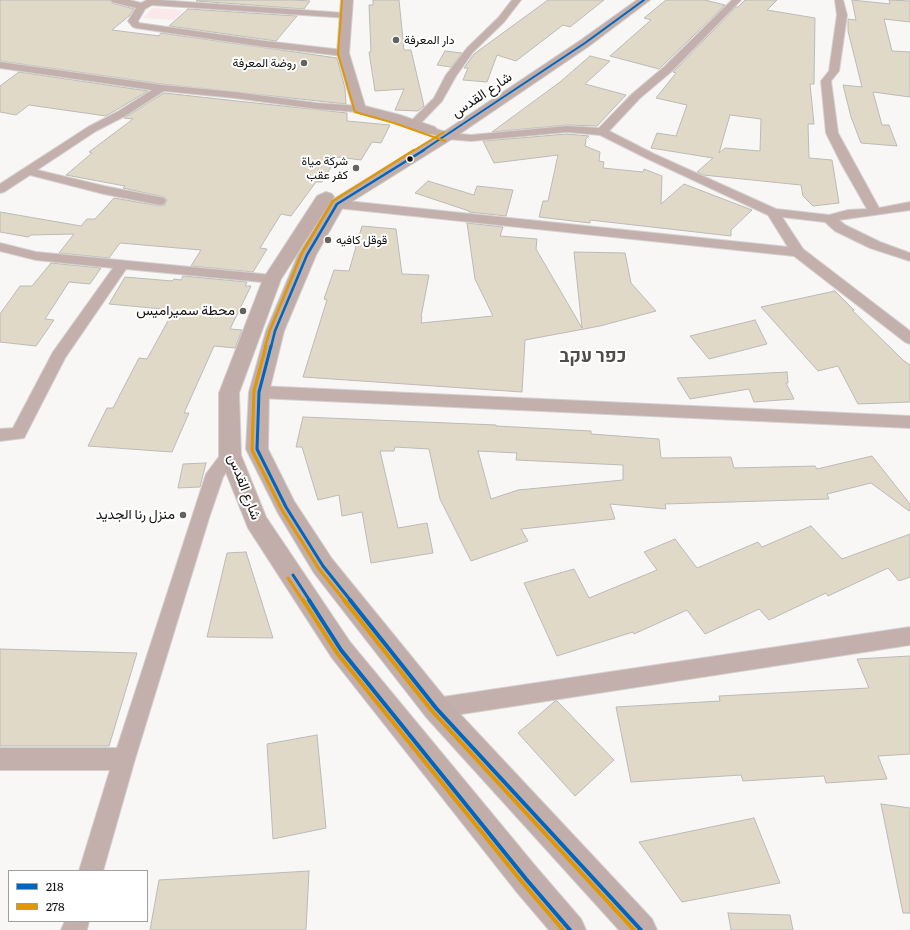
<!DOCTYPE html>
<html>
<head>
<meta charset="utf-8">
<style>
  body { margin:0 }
  #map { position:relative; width:910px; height:930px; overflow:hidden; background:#f9f7f5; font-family:Literata,serif }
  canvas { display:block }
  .legend { position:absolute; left:8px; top:870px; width:140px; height:52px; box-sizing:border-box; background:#fff; border:1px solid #a0a09f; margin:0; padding:5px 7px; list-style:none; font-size:12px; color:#121110 }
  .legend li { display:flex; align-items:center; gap:8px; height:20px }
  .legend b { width:20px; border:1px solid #a0a09f }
</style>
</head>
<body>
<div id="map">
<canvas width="910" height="930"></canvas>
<ul class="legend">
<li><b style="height:5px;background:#0065bd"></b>218</li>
<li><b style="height:5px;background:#e09702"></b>278</li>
</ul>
</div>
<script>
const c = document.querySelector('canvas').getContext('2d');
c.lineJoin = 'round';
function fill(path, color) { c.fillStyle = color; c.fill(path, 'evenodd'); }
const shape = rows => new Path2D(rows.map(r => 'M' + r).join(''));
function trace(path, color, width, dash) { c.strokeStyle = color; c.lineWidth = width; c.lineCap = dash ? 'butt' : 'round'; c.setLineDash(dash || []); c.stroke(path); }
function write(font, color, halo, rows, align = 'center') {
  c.font = font + ' Literata,Vazirmatn,Heebo,serif'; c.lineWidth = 4; c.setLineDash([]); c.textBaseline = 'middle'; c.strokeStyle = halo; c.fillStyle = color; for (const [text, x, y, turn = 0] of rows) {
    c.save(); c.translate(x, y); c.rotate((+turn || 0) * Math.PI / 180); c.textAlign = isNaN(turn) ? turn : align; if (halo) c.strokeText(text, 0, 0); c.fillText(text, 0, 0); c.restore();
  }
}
fill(shape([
  [153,8,183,10,174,20,143,18]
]), '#fbe8eb');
const building = shape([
  [0,0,110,0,112,3,134,9,129,16,112,30,159,36,161,33,337,58,345,88,346,104,162,84,0,61,0,0],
  [197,0,293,0,310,1,304,9,196,1,197,0],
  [373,0,399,0,404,50,411,50,424,106,418,111,395,110,404,89,375,91,369,52,371,52,369,5,373,5,373,0],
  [548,0,604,0,570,27,563,25,516,61,497,55,487,82,463,80,468,68,464,68,474,54,548,0],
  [666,0,705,0,725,5,659,69,610,56,651,20,644,18,666,0],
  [745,0,777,0,767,10,815,18,814,84,810,84,814,124,808,124,809,158,832,160,839,203,813,206,803,196,801,185,703,175,697,172,713,158,651,148,657,133,676,136,687,105,656,98,676,73,673,72,736,7,738,7,745,0],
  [730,115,761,119,760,151,725,148,719,153,730,115],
  [852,0,890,4,889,0,910,1,910,22,884,19,892,51,910,52,910,97,873,92,882,125,889,125,897,146,861,143,851,117,843,85,862,87,848,31,848,19,856,20,852,0],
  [188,9,297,16,276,41,169,26,188,9],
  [445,51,462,53,451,67,437,65,445,51],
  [590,56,610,61,585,84,626,95,597,126,567,125,492,132,560,82,590,56],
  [19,72,148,91,106,116,29,105,16,115,0,112,0,86,19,72],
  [164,93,347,113,347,121,390,125,381,143,372,142,361,160,337,157,322,182,316,182,291,216,281,214,260,248,267,249,253,272,191,266,201,250,120,243,109,258,59,253,74,234,31,235,28,237,0,232,0,212,81,226,87,219,95,219,114,198,160,206,165,205,167,200,164,197,123,188,125,186,66,175,92,153,89,152,133,119,124,118,164,93],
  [567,134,589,136,585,140,586,140,585,146,600,152,599,161,604,162,603,168,643,172,644,169,662,176,661,204,684,184,752,210,731,230,731,236,590,220,590,223,539,217,543,201,548,201,558,155,494,163,483,141,567,134],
  [428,181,474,195,477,186,513,190,506,216,469,212,469,211,415,193,428,181],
  [467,223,503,227,500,236,537,239,536,249,582,328,574,252,625,253,631,283,656,311,600,326,525,340,522,392,303,377,327,300,324,299,334,270,349,271,362,226,396,229,402,274,429,275,421,317,422,317,421,323,493,316,475,279,467,223],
  [51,263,101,268,90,284,69,282,45,319,54,320,36,346,0,342,0,314,20,286,32,286,51,263],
  [183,276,247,282,245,286,251,286,230,329,242,330,235,348,214,346,184,413,189,413,172,452,88,446,107,408,113,408,139,358,147,359,174,310,109,304,125,277,172,281,174,279,181,280,183,276],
  [835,291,854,310,852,310,903,360,910,365,910,402,858,404,838,366,818,371,761,307,835,291],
  [755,320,767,344,709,359,690,336,755,320],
  [787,372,788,383,786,383,794,399,754,402,749,389,690,399,677,378,787,372],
  [303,417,496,425,496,426,591,431,591,434,659,439,661,458,731,457,734,468,815,466,817,469,872,456,910,504,910,510,909,511,871,483,827,494,829,499,665,504,666,509,610,504,615,519,521,529,528,541,471,561,440,499,429,449,395,447,394,451,380,451,398,528,427,523,433,553,371,563,362,512,342,516,339,495,318,500,302,447,296,447,303,417],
  [478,451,517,453,516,460,623,465,623,480,518,490,491,499,478,451],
  [206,463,200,487,178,488,183,464,206,463],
  [811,526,842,559,910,534,910,577,899,581,888,568,828,596,826,593,769,620,759,609,705,634,687,610,634,634,633,632,557,656,524,583,574,569,589,598,657,570,644,552,675,539,697,568,758,542,762,547,811,526],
  [246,552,273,638,207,637,227,553,246,552],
  [0,649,137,653,109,746,0,746,0,649],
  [910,656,910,754,878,756,887,779,826,783,824,776,743,781,741,775,631,782,616,707,720,701,719,696,869,688,857,659,910,656],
  [555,701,557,701,614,760,575,796,518,733,555,701],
  [317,735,326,828,273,839,267,744,317,735],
  [881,804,910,808,910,913,903,913,881,804],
  [754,818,780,883,682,902,639,842,754,818],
  [309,871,306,930,150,930,159,880,309,871],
  [728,913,790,915,793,930,731,930,728,913]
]);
fill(building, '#e1d9c8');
trace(building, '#bbbab8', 1);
const street = shape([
  [111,0,130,0,141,3,147,0,159,0,345,13,348,14,350,16,348,18,152,5,145,9,138,21,139,23,265,41,343,50,348,53,343,56,265,47,136,28,133,27,128,21,136,8,112,2,111,0],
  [512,0,521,0,504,22,473,52,456,76,442,101,418,126,410,126,408,124,434,98,446,75,467,48,498,18,512,0],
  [732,0,741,0,672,71,640,98,609,131,654,154,776,209,829,215,848,210,867,209,842,165,826,133,821,81,829,71,837,15,835,0,843,0,847,15,839,71,831,81,838,133,879,208,910,202,910,210,839,220,845,225,880,242,910,253,910,261,870,248,835,231,825,222,782,217,803,249,910,331,910,344,905,342,794,256,337,208,333,207,331,204,333,201,337,200,788,247,768,215,646,158,600,135,567,132,471,141,447,139,426,132,424,130,430,127,449,133,471,135,567,126,599,128,632,94,664,67,732,0],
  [0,62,162,85,235,92,317,103,359,106,364,109,359,112,317,109,235,98,164,91,125,116,96,131,37,170,104,186,164,198,166,201,164,204,160,205,104,194,30,175,4,192,0,193,0,184,88,127,117,112,152,90,0,68,0,62],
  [0,243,36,252,272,275,277,276,279,279,277,282,272,283,126,269,65,358,24,438,0,441,0,429,13,428,53,352,113,268,36,260,0,251,0,243],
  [259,386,910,416,910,428,259,398,253,396,251,392,253,388,259,386],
  [230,449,236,450,238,455,223,477,209,518,135,759,103,871,79,871,110,770,0,770,0,748,117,748,206,474,224,450,230,449],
  [910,627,910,645,436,718,428,715,425,708,428,701,436,698,910,627],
  [65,921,89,921,87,930,61,930,65,921]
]);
const secondary = shape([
  [341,0,353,0,349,53,365,106,400,115,435,127,437,130,435,133,430,134,425,133,390,121,354,112,337,53,341,0],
  [637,0,650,0,589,46,452,139,343,207,316,255,284,331,269,392,268,449,294,501,332,559,446,699,652,919,657,930,619,930,426,717,314,573,278,513,246,449,249,392,266,331,298,255,331,201,281,279,239,393,241,455,266,517,350,642,537,868,581,919,586,930,549,930,515,890,332,658,248,528,219,455,219,393,263,279,317,196,326,192,332,194,334,197,332,200,442,133,581,40,637,0]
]);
trace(street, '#d3d2d1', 2);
trace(secondary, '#d3d2d1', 2);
fill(street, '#c3b0ac');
fill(secondary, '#c1aeaa');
trace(shape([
  [422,151,585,43,644,0]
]), '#0065bd', 2);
trace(shape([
  [271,347,275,331,307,255,337,204,424,150]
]), '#0065bd', 2.5);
trace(shape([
  [271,346,259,392,257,449,286,507,323,566,351,601],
  [293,575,310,601]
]), '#0065bd', 3);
trace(shape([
  [309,600,341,650,526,879,570,930],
  [350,600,436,708,641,930]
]), '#0065bd', 4);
trace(shape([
  [342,0,338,54,355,112,394,123,445,141],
  [413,151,444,132]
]), '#e09702', 2);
trace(shape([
  [265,347,270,330,302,253,333,201,414,150]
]), '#e09702', 2.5);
trace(shape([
  [266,346,254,391,252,450,282,510,319,569,345,601],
  [288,578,303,601]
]), '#e09702', 3);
trace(shape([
  [303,600,337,653,522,882,563,930],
  [344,600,432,711,634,930]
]), '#e09702', 4);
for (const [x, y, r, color] of [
  [396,40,4,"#636260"],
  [304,63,4,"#636260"],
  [410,159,3.5,"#121110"],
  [356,168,4,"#636260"],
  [328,240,4,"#636260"],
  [243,311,4,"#636260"],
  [183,515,4,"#636260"]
]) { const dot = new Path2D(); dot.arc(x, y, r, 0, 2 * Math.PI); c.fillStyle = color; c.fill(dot); trace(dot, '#fff', 1.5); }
write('12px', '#121110', '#fff', [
  ["دار المعرفة",404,40],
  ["روضة المعرفة",296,63,"right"],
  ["شركة مياة",348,161,"right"],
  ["كفر عقب",348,175,"right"],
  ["قوقل كافيه",336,240]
], 'left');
write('14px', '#121110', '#fff', [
  ["شارع القدس",482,95,-34],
  ["شارع القدس",244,487,69]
]);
write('14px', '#121110', '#fff', [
  ["محطة سميراميس",235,311],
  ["منزل رنا الجديد",175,515]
], 'right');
write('bold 18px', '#504c49', '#fff', [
  ["כפר עקב",593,357]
]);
</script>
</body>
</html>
